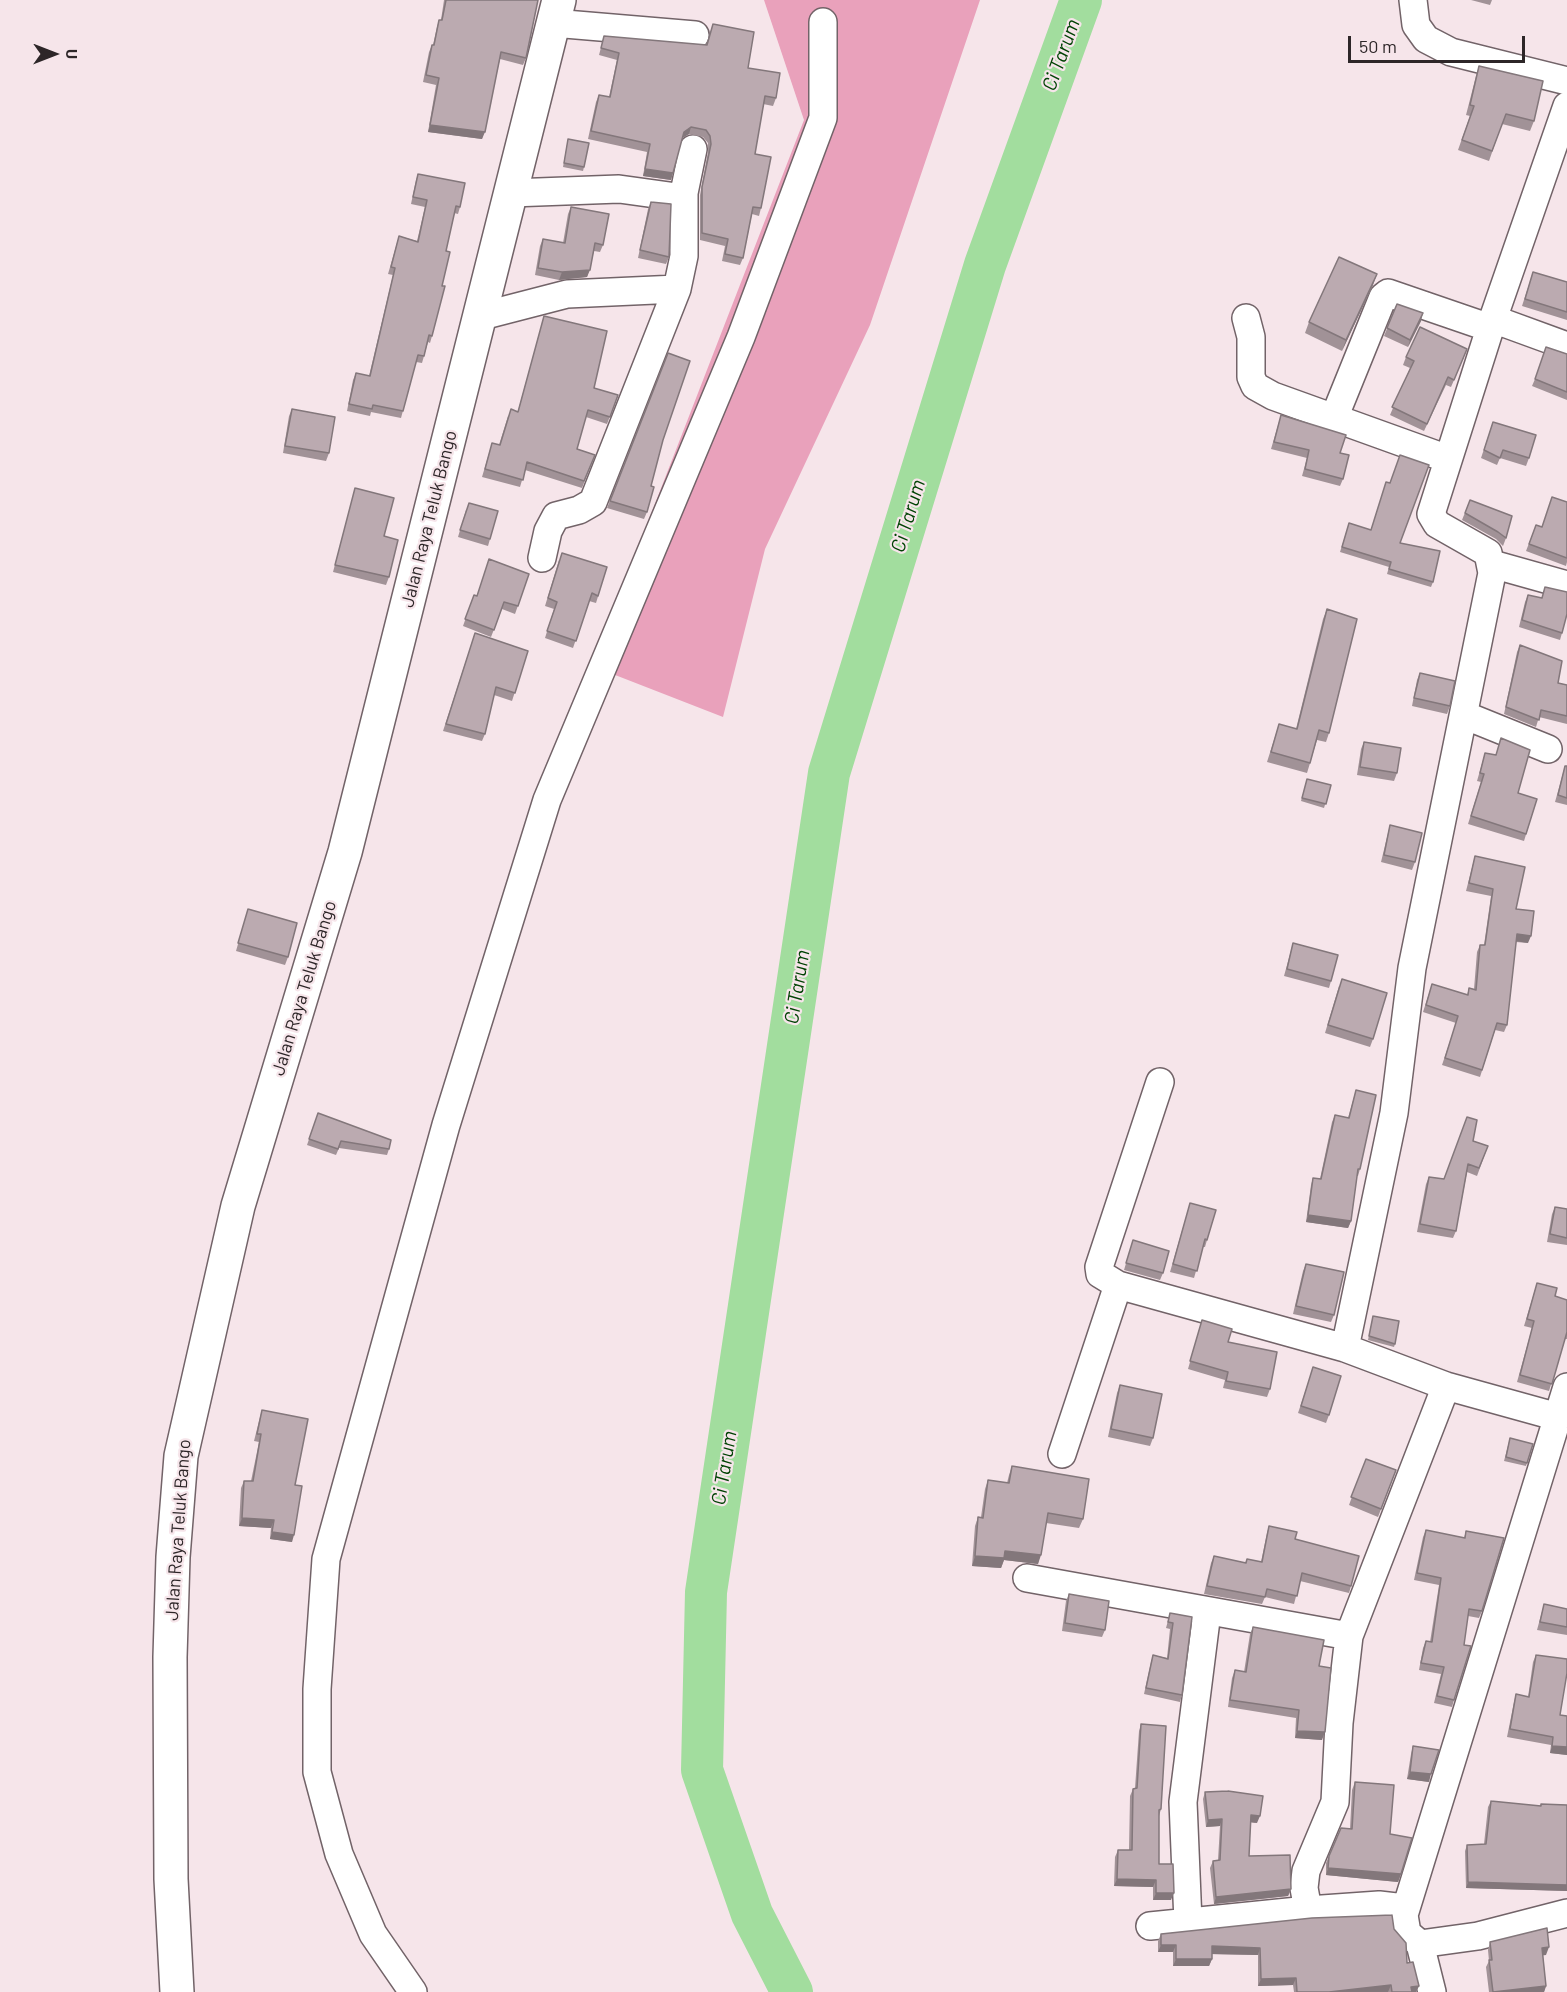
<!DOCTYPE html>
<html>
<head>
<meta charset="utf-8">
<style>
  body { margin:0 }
  #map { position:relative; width:1567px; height:1992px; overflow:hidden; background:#f6e5ea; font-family:Barlow,sans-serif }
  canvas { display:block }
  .north { position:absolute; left:24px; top:24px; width:60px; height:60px; -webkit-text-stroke:4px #f6e5ea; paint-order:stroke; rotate:90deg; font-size:16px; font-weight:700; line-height:24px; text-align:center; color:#2d2628 }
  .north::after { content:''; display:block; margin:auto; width:21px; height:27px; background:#2d2628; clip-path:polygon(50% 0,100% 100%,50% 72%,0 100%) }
  .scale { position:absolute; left:1348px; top:36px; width:177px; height:27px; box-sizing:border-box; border:3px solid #2d2628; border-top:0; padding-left:8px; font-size:18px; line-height:21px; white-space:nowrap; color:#2d2628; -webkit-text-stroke:4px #f6e5ea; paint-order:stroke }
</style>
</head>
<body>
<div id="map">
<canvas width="1567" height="1992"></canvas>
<div class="north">U</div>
<div class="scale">50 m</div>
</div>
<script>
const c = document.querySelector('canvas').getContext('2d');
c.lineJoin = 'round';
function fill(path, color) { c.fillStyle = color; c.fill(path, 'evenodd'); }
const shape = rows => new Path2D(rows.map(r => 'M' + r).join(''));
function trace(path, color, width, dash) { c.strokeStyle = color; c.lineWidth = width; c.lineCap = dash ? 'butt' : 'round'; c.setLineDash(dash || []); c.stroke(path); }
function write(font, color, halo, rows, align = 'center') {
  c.font = font + ' Barlow,sans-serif'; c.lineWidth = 4.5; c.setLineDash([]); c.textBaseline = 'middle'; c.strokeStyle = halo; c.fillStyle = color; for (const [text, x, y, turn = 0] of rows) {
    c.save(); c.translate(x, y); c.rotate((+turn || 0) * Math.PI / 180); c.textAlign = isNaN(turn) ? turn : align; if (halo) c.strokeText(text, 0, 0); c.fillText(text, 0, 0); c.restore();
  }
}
fill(shape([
  [764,0,980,0,870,325,765,549,723,717,592,666,804,120]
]), '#e9a1bb');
trace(shape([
  [792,1992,752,1914,702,1770,706,1592,829,773,985,265,1081,0]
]), '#a2dd9e', 42);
const street = shape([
  [1413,0,1416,25,1426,39,1451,52,1567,81],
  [553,23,695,35],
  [511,193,619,189,684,198],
  [482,316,567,294,677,289],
  [1246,318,1251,337,1251,377,1255,386,1273,396,1448,459],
  [1493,319,1567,346],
  [1334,418,1383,297,1388,293,1490,328],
  [542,558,548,531,556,516,579,510,593,502,677,289,684,256,684,193,693,149],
  [1492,564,1567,585],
  [1464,715,1548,749],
  [1160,1082,1099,1267,1100,1274,1118,1285,1345,1348],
  [1567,1387,1404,1915,1407,1933,1420,1944,1478,1936,1567,1913],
  [1558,1417,1446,1386,1345,1348,1394,1113,1412,968,1492,573,1488,553,1437,524,1431,514,1493,319,1567,106],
  [1062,1454,1118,1285],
  [1027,1578,1349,1636],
  [1405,1908,1379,1905,1308,1910,1304,1888,1306,1871,1335,1802,1339,1723,1349,1636,1446,1386],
  [1188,1922,1183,1802,1207,1612],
  [1150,1926,1308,1910],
  [1420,1944,1432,1992],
  [413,1992,373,1934,339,1854,317,1772,317,1689,326,1559,446,1125,547,800,741,337,823,118,823,22]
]);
const secondary = shape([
  [177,1992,171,1879,170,1657,173,1557,181,1456,238,1206,345,852,559,0]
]);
trace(street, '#726368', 30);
trace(secondary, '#726368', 36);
trace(street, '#fff', 27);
trace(secondary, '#fff', 33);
fill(shape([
  [444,0,538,0,526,58,523,65,500,59,482,139,428,132,436,85,423,82,429,52,432,45,433,45,437,27,439,20,441,20],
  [1471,0,1492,0,1490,5],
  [713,24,748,68,776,98,773,106,763,104,755,154,761,208,759,216,752,214,743,258,740,265,722,261,725,246,700,240,700,195,708,152,708,143,703,137,689,134,682,138,671,180,643,176,647,152,588,139,596,102,599,95,609,97,617,60,599,55,604,36,706,45],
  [1479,66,1534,121,1530,131,1502,124,1489,161,1458,150,1470,116,1466,115,1476,76],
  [568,139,584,167,583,171,563,167],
  [418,174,460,207,458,214,454,213,446,251,442,286,432,336,430,343,428,342,422,363,416,362,401,418,371,412,370,416,347,411,353,380,356,373,369,376,393,275,388,274,399,236,417,241,425,207,411,204,416,180],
  [651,202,669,257,666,264,638,258,648,209],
  [571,207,603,245,600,252,594,251,587,277,559,280,535,275,540,246,543,239,563,243,568,214],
  [1533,272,1567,282,1567,320,1522,306],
  [1373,285,1342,351,1305,333,1309,322],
  [1397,304,1421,321,1408,347,1384,336],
  [544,316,594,388,618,395,607,424,586,417,577,449,595,455,582,488,525,470,520,487,482,477,492,443,499,445,508,416,518,411],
  [668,353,663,440,651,486,647,512,644,519,607,508],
  [1567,354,1567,400,1532,386,1535,379],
  [1406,357,1464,357,1451,387,1446,385,1424,431,1390,415,1410,368,1403,365],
  [292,409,329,453,326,461,283,453,289,416],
  [1281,415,1340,453,1343,479,1340,486,1302,476,1307,458,1271,449],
  [1493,422,1529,458,1526,466,1500,458,1497,465,1481,458],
  [355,488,384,536,389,577,386,585,333,572],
  [1470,500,1506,538,1503,546,1496,539,1462,520],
  [1567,502,1567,562,1566,566,1526,551,1536,525,1542,527],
  [466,510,490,539,488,546,458,537],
  [1349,523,1400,543,1433,582,1431,587,1387,574,1389,567,1340,552],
  [559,560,607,567,596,603,589,601,573,648,545,638,554,609,545,606],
  [529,574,515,614,502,609,491,637,463,626,474,595,477,596],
  [1545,587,1562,633,1560,640,1519,627,1525,602,1528,595,1542,598],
  [1327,609,1329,733,1326,742,1317,740,1307,773,1267,762,1279,724,1296,729,1323,619],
  [475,633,528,651,512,701,494,695,485,734,482,741,443,731],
  [1520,645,1558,683,1567,685,1567,724,1539,717,1536,727,1504,714,1517,652],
  [1420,673,1450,706,1447,714,1412,706,1417,680],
  [1501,738,1518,793,1537,799,1524,841,1468,824,1481,782,1477,781,1485,753,1496,755],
  [1364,742,1397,773,1394,781,1357,775,1361,749],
  [1565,766,1567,766,1567,805,1555,802],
  [1307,779,1331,785,1324,808,1301,801],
  [1390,825,1415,862,1412,870,1381,862,1388,833],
  [1475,856,1516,909,1528,943,1516,942,1507,1025,1504,1032,1495,1030,1480,1077,1442,1065,1456,1023,1423,1012,1432,984,1467,995,1469,988,1474,989,1477,952,1480,945,1484,945,1491,896,1466,891],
  [248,909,288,957,285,965,236,951],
  [1293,943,1331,981,1329,988,1284,976],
  [1339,986,1373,1039,1370,1047,1325,1033],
  [1356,1090,1360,1169,1358,1176,1357,1176,1351,1221,1348,1228,1306,1222,1311,1185,1313,1178,1320,1179,1332,1122,1335,1115,1348,1118],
  [318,1113,389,1149,387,1155,339,1148,336,1155,307,1145],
  [1473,1141,1488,1146,1477,1176,1467,1172,1456,1231,1453,1238,1417,1232,1426,1184,1429,1177,1444,1179],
  [1190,1203,1207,1240,1205,1247,1203,1247,1194,1278,1170,1272],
  [1555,1207,1567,1209,1567,1245,1547,1242,1552,1214],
  [1133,1240,1163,1273,1160,1280,1124,1270],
  [1306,1264,1334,1315,1331,1322,1293,1314,1303,1271],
  [1537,1283,1555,1296,1567,1300,1567,1339,1565,1339,1549,1391,1517,1382,1532,1328,1524,1326],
  [1373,1316,1395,1344,1394,1347,1368,1340],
  [1202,1320,1228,1342,1270,1389,1267,1397,1223,1388,1225,1380,1188,1369],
  [1311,1374,1329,1415,1326,1423,1298,1413],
  [1120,1385,1153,1438,1150,1446,1108,1437,1117,1393],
  [262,1410,295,1485,292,1542,270,1539,271,1528,239,1526,241,1488,244,1481,251,1481,259,1442,254,1441,260,1417],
  [1510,1438,1533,1444,1526,1466,1504,1461],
  [1366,1459,1396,1470,1378,1517,1349,1505],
  [1012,1466,1083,1519,1079,1528,1046,1523,1038,1564,1004,1560,1001,1568,972,1566,975,1526,978,1517,981,1517,985,1489,988,1480,1007,1483,1009,1475],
  [1269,1526,1295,1539,1351,1586,1349,1593,1300,1581,1294,1604,1265,1597,1262,1604,1204,1594,1211,1563,1214,1556,1245,1563,1247,1559,1261,1562,1267,1533],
  [1426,1530,1464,1538,1466,1531,1482,1611,1479,1618,1468,1616,1454,1700,1452,1707,1434,1703,1441,1674,1419,1670,1423,1648,1426,1641,1430,1642,1439,1585,1414,1580,1423,1537],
  [1069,1594,1105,1630,1102,1637,1062,1631,1066,1601],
  [1544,1604,1567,1609,1567,1635,1537,1630],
  [1170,1613,1192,1617,1182,1695,1180,1702,1144,1694,1151,1662,1153,1655,1167,1658,1170,1629,1166,1628],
  [1253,1627,1319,1666,1322,1740,1295,1738,1296,1718,1228,1707,1232,1678,1235,1670,1244,1672,1250,1634],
  [1536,1655,1560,1715,1567,1716,1567,1755,1550,1753,1551,1745,1507,1737,1514,1702,1516,1694,1528,1697,1533,1662],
  [1141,1724,1161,1809,1159,1816,1159,1864,1171,1900,1153,1900,1153,1887,1114,1886,1115,1857,1118,1850,1129,1850,1130,1796,1133,1789,1135,1788,1139,1731],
  [1413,1746,1429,1782,1407,1779,1411,1754],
  [1355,1782,1390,1834,1401,1874,1398,1882,1326,1875,1326,1863,1329,1856,1350,1829,1352,1790],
  [1205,1792,1257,1823,1250,1822,1249,1856,1291,1889,1288,1896,1214,1904,1210,1868,1213,1861,1218,1860,1220,1826,1206,1827,1203,1799],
  [1491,1801,1540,1806,1541,1804,1567,1805,1567,1891,1466,1888,1465,1851,1467,1845,1484,1844,1488,1807],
  [1394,1929,1407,1963,1419,1986,1416,1992,1294,1992,1293,1985,1258,1986,1258,1955,1212,1954,1212,1959,1209,1966,1173,1966,1173,1952,1158,1952,1158,1941,1161,1934],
  [1490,1942,1546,1955,1543,1955,1546,1986,1544,1992,1489,1992,1486,1967,1489,1961,1488,1950]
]), '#a19297');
fill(shape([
  [430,125,485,132,482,139,428,132],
  [691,127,689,134,681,139,684,132],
  [645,169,673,173,671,180,643,176],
  [590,270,587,277,559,280,562,272],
  [1377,274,1373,285,1342,351,1346,340],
  [1423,313,1421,321,1408,347,1410,340],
  [1517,934,1531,936,1528,943,1515,941],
  [1308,1215,1351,1221,1348,1228,1306,1222],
  [242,1518,274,1520,271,1528,239,1526],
  [272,1532,294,1535,292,1542,270,1539],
  [1005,1551,1041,1555,1038,1564,1004,1560,1001,1568,972,1566,975,1556],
  [1297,1731,1325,1732,1322,1740,1295,1738],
  [1552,1746,1567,1747,1567,1755,1550,1753],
  [1410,1772,1431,1774,1429,1782,1407,1779],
  [1251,1815,1260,1816,1257,1823,1248,1822],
  [1222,1819,1220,1826,1206,1827,1208,1820],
  [1328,1868,1401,1874,1398,1882,1326,1875],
  [1117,1879,1156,1880,1153,1887,1114,1886],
  [1468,1882,1567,1885,1567,1891,1466,1888],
  [1291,1889,1288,1896,1214,1904,1216,1897],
  [1156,1893,1174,1893,1171,1900,1153,1900],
  [1161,1945,1176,1945,1173,1952,1158,1952],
  [1212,1946,1260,1948,1258,1955,1209,1954],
  [1549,1947,1546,1955,1539,1956,1542,1948],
  [1176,1959,1212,1959,1209,1966,1173,1966],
  [1296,1978,1293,1985,1258,1986,1261,1979],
  [1391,1985,1388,1992,1329,1992],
  [1419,1986,1416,1992,1409,1992,1411,1987],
  [1546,1986,1544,1992,1493,1992]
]), '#83777b');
const building = shape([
  [446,0,538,0,526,58,501,52,485,132,430,125,439,78,426,75,432,45,434,45,439,20,442,20,446,0],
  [713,24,754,32,748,68,780,73,776,98,765,96,755,154,771,157,761,208,753,207,743,258,725,254,728,239,702,233,702,187,711,144,710,136,706,130,691,127,684,132,673,173,645,169,650,144,591,131,599,95,610,97,619,53,601,48,604,36,707,45,713,24],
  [1479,66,1543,81,1534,121,1506,114,1492,151,1462,140,1474,106,1470,105,1479,66],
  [568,139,589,143,584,167,564,163,568,139],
  [418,174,465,183,460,207,456,206,446,251,450,252,442,286,445,286,432,336,429,335,424,356,418,355,403,411,373,405,372,409,349,404,356,373,370,376,395,268,391,267,399,236,418,242,427,200,413,197,418,174],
  [651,202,671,204,669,257,640,250,651,202],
  [571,207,609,214,603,245,595,243,590,270,562,272,538,268,543,239,565,243,571,207],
  [1339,257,1377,274,1346,340,1309,322,1339,257],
  [1533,272,1567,282,1567,312,1525,299,1533,272],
  [1397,304,1423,313,1410,340,1387,328,1397,304],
  [544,316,607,331,594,388,618,395,610,417,588,410,577,449,595,455,584,481,527,462,523,480,485,469,492,443,500,445,511,409,518,412,544,316],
  [1420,327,1467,349,1454,380,1448,377,1427,424,1392,407,1414,361,1406,357,1420,327],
  [1546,347,1567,354,1567,392,1535,379,1546,347],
  [668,353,690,361,663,440,651,486,654,487,647,512,610,501,668,353],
  [292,409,335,417,329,453,285,446,292,409],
  [1281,415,1346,435,1340,453,1349,455,1343,479,1305,469,1309,450,1274,442,1281,415],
  [1493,422,1536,435,1529,458,1503,450,1500,458,1484,450,1493,422],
  [1400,455,1429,465,1400,543,1440,551,1433,582,1389,569,1391,562,1342,547,1349,523,1371,530,1386,482,1390,483,1400,455],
  [355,488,394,498,384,536,398,540,389,577,335,565,355,488],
  [1552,497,1567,502,1567,558,1529,544,1536,525,1542,527,1552,497],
  [1470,500,1512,516,1506,538,1498,532,1465,513,1470,500],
  [469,503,498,511,490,539,460,530,469,503],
  [562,553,607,567,598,596,592,593,576,641,547,631,557,602,548,598,562,553],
  [489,559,529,574,518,606,504,602,494,630,465,619,474,595,477,596,489,559],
  [1545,587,1567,592,1567,614,1562,633,1522,620,1528,595,1542,598,1545,587],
  [1327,609,1357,619,1329,733,1319,730,1310,763,1271,752,1279,724,1297,729,1327,609],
  [475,633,528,651,515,693,496,687,485,734,446,724,475,633],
  [1520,645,1562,661,1558,683,1567,685,1567,716,1541,710,1539,720,1506,707,1520,645],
  [1420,673,1455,681,1450,706,1414,698,1420,673],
  [1501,738,1530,750,1518,793,1537,799,1526,834,1471,816,1484,774,1480,773,1485,753,1496,755,1501,738],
  [1364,742,1401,748,1397,773,1360,767,1364,742],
  [1565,766,1567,766,1567,798,1558,795,1565,766],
  [1307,779,1331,785,1326,804,1302,798,1307,779],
  [1390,825,1422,833,1415,862,1384,855,1390,825],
  [1475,856,1525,867,1516,909,1534,911,1531,936,1517,934,1507,1025,1497,1023,1482,1070,1445,1058,1458,1016,1426,1005,1432,984,1468,995,1469,988,1476,990,1480,945,1485,945,1493,889,1469,883,1475,856],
  [248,909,297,923,288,957,238,943,248,909],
  [1293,943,1338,955,1331,981,1287,969,1293,943],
  [1342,979,1387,993,1373,1039,1328,1025,1342,979],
  [1356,1090,1376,1095,1360,1169,1358,1169,1351,1221,1308,1215,1313,1178,1321,1179,1335,1115,1349,1118,1356,1090],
  [318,1113,391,1140,389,1149,341,1141,338,1149,309,1139,318,1113],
  [1467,1117,1477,1120,1473,1141,1488,1146,1479,1168,1468,1164,1456,1231,1420,1224,1429,1177,1444,1179,1467,1117],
  [1190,1203,1216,1210,1207,1240,1205,1239,1197,1271,1173,1264,1190,1203],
  [1555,1207,1567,1209,1567,1238,1550,1234,1555,1207],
  [1133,1240,1169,1251,1163,1273,1126,1263,1133,1240],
  [1306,1264,1344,1272,1334,1315,1296,1306,1306,1264],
  [1537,1283,1557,1288,1555,1296,1567,1300,1567,1332,1552,1384,1520,1375,1534,1321,1527,1319,1537,1283],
  [1373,1316,1399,1321,1395,1344,1369,1336,1373,1316],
  [1202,1320,1232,1329,1228,1342,1277,1352,1270,1389,1226,1381,1228,1372,1190,1361,1202,1320],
  [1313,1367,1341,1376,1329,1415,1301,1406,1313,1367],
  [1120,1385,1162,1394,1153,1438,1111,1429,1120,1385],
  [262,1410,308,1419,295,1485,302,1486,294,1535,272,1532,274,1520,242,1518,244,1481,253,1481,261,1434,257,1434,262,1410],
  [1510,1438,1533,1444,1527,1463,1506,1457,1510,1438],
  [1366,1459,1396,1470,1381,1509,1351,1497,1366,1459],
  [1012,1466,1089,1479,1083,1519,1048,1513,1041,1555,1005,1551,1004,1558,975,1556,978,1517,983,1518,988,1480,1009,1483,1012,1466],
  [1269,1526,1297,1532,1295,1539,1359,1556,1351,1586,1302,1573,1297,1596,1267,1589,1265,1597,1207,1586,1214,1556,1246,1563,1247,1559,1262,1562,1269,1526],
  [1426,1530,1465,1538,1466,1531,1504,1538,1482,1611,1469,1609,1464,1645,1471,1646,1454,1700,1437,1696,1444,1667,1421,1663,1426,1641,1432,1642,1441,1578,1417,1573,1426,1530],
  [1069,1594,1109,1601,1105,1630,1065,1623,1069,1594],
  [1544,1604,1567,1609,1567,1627,1540,1622,1544,1604],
  [1170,1613,1192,1617,1182,1695,1146,1688,1153,1655,1168,1659,1173,1623,1168,1622,1170,1613],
  [1253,1627,1324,1640,1319,1666,1331,1668,1325,1732,1297,1731,1299,1710,1230,1700,1235,1670,1246,1672,1253,1627],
  [1536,1655,1567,1659,1567,1673,1560,1715,1567,1716,1567,1747,1552,1746,1553,1737,1510,1729,1516,1694,1529,1697,1536,1655],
  [1141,1724,1166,1726,1161,1809,1159,1810,1159,1864,1173,1864,1174,1893,1156,1893,1156,1880,1117,1879,1118,1850,1132,1850,1133,1789,1137,1788,1141,1724],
  [1413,1746,1439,1750,1431,1774,1410,1772,1413,1746],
  [1355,1782,1394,1785,1390,1834,1412,1838,1401,1874,1328,1868,1329,1856,1341,1828,1352,1829,1355,1782],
  [1228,1791,1263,1796,1260,1816,1251,1815,1249,1856,1290,1855,1291,1889,1216,1897,1213,1861,1220,1860,1222,1819,1208,1820,1205,1792,1228,1791],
  [1491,1801,1541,1806,1541,1804,1567,1805,1567,1885,1468,1882,1467,1845,1486,1844,1491,1801],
  [1392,1915,1394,1929,1406,1943,1407,1963,1413,1962,1419,1986,1411,1987,1412,1992,1392,1992,1391,1985,1329,1992,1297,1992,1296,1978,1261,1979,1260,1948,1212,1946,1212,1959,1176,1959,1176,1945,1161,1945,1161,1934,1312,1918,1392,1915],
  [1547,1928,1549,1947,1542,1948,1546,1986,1493,1992,1489,1960,1492,1960,1490,1942,1547,1928]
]);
fill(building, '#bbaab0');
trace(building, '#83777b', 1.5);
write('18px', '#2d2628', '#f6e5ea', [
  ["Jalan Raya Teluk Bango",429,519,-76],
  ["Jalan Raya Teluk Bango",304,988,-73],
  ["Jalan Raya Teluk Bango",178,1530,-86]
]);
write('italic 20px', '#014304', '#f6e5ea', [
  ["Ci Tarum",1061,55,-70],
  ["Ci Tarum",908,516,-73],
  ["Ci Tarum",797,987,-81],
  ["Ci Tarum",724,1468,-81]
]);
</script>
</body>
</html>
